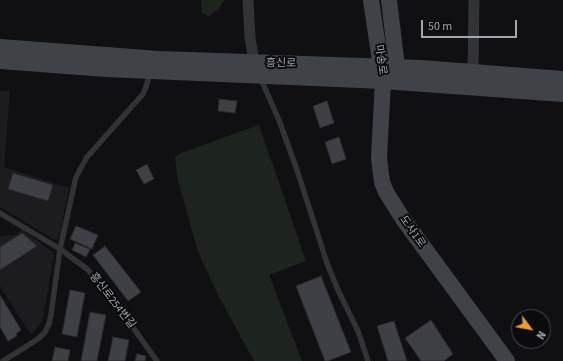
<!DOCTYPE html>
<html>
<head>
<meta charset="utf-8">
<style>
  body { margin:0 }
  #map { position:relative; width:563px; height:361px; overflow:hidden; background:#101012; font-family:"Source Sans 3",sans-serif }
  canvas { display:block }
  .north { position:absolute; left:511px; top:309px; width:40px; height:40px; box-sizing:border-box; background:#0b0b0d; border:1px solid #474a4f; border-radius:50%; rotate:122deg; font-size:11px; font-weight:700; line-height:16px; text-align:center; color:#a1a8b2 }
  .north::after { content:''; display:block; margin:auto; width:14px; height:18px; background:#ef9a2b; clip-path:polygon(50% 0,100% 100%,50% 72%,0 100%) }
  .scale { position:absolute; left:421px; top:20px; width:96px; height:18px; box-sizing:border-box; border:2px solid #a1a8b2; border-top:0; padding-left:5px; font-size:12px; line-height:14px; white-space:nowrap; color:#a1a8b2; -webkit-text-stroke:3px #0b0b0d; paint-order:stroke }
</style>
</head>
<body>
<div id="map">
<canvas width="563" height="361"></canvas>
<div class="north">N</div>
<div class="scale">50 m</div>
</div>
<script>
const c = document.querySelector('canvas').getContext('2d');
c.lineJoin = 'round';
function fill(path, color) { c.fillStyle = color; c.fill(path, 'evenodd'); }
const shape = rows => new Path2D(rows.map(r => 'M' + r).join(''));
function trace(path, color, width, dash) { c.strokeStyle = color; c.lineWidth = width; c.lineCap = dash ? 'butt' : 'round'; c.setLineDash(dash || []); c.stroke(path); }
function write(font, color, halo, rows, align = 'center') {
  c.font = font + ' "Source Sans 3","Noto Sans KR",sans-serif'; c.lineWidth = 4; c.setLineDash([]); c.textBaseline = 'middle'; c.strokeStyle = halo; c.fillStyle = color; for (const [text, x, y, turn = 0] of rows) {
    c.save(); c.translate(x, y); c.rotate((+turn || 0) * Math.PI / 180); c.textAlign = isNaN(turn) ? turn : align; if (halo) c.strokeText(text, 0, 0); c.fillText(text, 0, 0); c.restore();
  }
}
fill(shape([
  [0,91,10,91,4,167,69,188,59,237,57,239,54,240,50,237,0,207],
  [22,230,45,246,53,253,54,256,42,322,31,335,0,286,0,238,3,236,14,235]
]), '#1c1c1f');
fill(shape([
  [201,0,224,0,219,9,208,16,202,13],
  [259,125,306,261,269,275,302,361,254,361,219,297,202,261,196,245,177,176,175,157,181,153]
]), '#1d241d');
const building = shape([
  [219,99,237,101,235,113,218,111,219,99],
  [327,101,334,123,320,128,313,106,327,101],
  [339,137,346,159,332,164,325,142,339,137],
  [147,164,154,179,144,184,136,170,147,164],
  [13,173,53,185,48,201,8,189,13,173],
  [76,226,98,235,92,249,70,239,76,226],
  [22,233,37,246,0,270,0,247,22,233],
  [75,243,90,249,86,257,72,250,75,243],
  [105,246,141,292,128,301,93,255,105,246],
  [321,276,351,352,328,361,325,361,296,286,321,276],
  [70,290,85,293,77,337,62,334,70,290],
  [0,295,21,330,16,334,17,336,8,341,0,327,0,295],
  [90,312,106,315,97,361,81,361,90,312],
  [431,320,453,354,444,361,421,361,405,338,431,320],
  [394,321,407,361,388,361,377,326,394,321],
  [113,337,129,340,125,361,108,361,113,337],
  [55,347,70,350,68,361,52,361,55,347],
  [137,354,146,356,145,361,135,361,137,354]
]);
fill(building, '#3f4045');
trace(building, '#2a2a2e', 1);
trace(shape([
  [260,77,279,120,297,170,328,266,338,290,358,331,368,361],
  [0,213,60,249,87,269,97,280,109,294,157,361],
  [3,361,38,339,45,332,49,324,51,315,60,249,76,177,87,157,143,94,146,87,150,73]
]), '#313336', 5.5);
trace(shape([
  [248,0,250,37,254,63,257,69],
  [473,72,474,0]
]), '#313336', 11);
trace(shape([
  [371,0,383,81,379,158,382,182,386,192,403,219,507,361],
  [389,0,397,67,390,74],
  [0,47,159,59,421,68,563,79],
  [0,61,106,69,383,81,563,94]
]), '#3f4246', 16);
write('11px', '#a1a8b2', '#0b0b0d', [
  ["마송로",380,60,82],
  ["흥신로",281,64,1],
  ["도사1로",412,232,55],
  ["흥신로254번길",112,301,52]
]);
</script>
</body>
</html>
